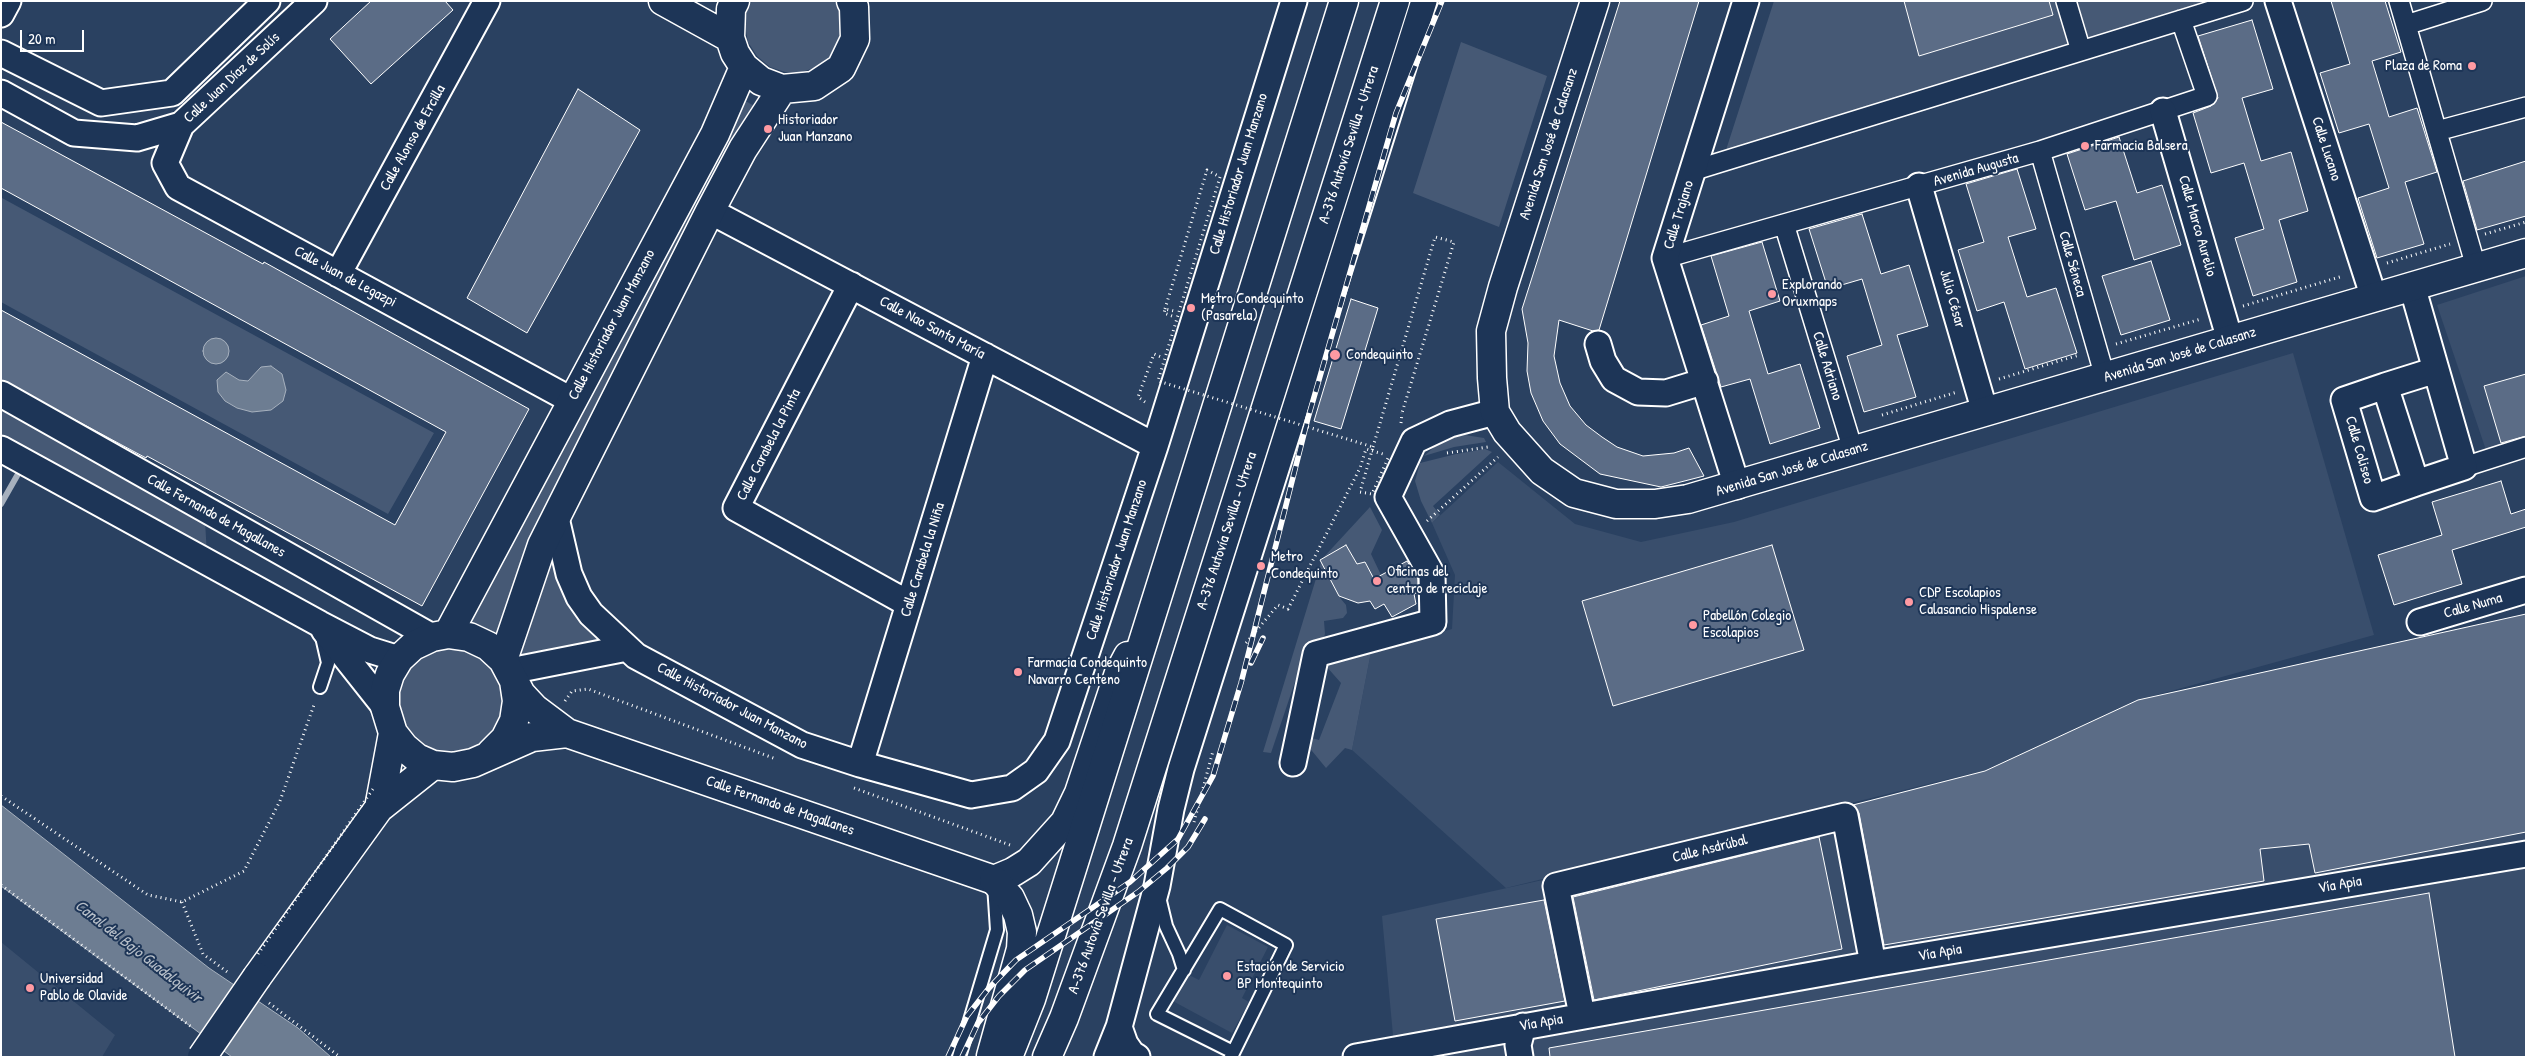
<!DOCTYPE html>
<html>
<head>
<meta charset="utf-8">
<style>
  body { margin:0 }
  #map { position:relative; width:2527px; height:1058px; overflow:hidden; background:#2a4161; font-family:"Patrick Hand",sans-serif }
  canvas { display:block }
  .frame { position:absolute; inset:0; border:2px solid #fff; pointer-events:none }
  .scale { position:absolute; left:20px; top:30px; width:64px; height:22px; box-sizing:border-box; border:2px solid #fff; border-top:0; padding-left:6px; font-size:15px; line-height:18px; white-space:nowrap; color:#fff; -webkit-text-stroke:4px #1d3557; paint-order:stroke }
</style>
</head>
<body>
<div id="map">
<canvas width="2527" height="1058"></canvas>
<div class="frame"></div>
<div class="scale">20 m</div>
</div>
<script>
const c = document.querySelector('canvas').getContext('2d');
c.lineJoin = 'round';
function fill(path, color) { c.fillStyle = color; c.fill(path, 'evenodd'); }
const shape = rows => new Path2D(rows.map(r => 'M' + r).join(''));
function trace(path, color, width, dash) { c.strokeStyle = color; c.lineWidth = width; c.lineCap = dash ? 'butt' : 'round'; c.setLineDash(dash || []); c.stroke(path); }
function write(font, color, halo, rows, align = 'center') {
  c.font = font + ' "Patrick Hand",sans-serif'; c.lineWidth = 4; c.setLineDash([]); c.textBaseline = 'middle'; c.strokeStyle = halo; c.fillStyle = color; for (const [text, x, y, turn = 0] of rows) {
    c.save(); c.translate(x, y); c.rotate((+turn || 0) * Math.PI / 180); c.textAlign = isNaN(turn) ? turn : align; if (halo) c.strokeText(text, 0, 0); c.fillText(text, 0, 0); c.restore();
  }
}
fill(shape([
  [2526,276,2526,447,2489,459,2437,305],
  [2293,353,2374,635,2142,699,2398,652,2526,614,2526,1057,1395,1057,1382,916,1681,849,1969,774,1506,888,1352,750,1371,652,1452,629,1455,575,1432,523,1498,462,1575,524,1641,542,1734,522],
  [1227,925,1268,947,1242,998,1249,1002,1232,1033,1169,999,1183,972,1199,980],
  [1,942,115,1035,102,1057,1,1057]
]), '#394e6c');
fill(shape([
  [752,1,834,1,839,10,841,26,838,42,830,56,817,67,802,72,785,72,770,67,757,56,748,42,745,26,747,11],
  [1774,1,2056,1,2070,47,1726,150],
  [2073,1,2222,1,2085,43],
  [1461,42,1547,76,1499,227,1413,193],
  [742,99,756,107,501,642,462,624],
  [2,198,434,433,388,514,1,302],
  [1,410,205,521,207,555,1,441],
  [1465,435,1484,438,1486,442,1454,447,1424,456,1442,440],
  [1485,449,1492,452,1433,506,1440,515,1432,523,1421,501,1415,481,1420,463,1456,454],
  [1370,507,1382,530,1371,554,1381,575,1374,579,1363,563,1357,564,1333,583,1341,599,1346,605,1347,613,1343,618,1324,621,1325,634,1323,639,1306,649,1271,753,1263,752,1322,559],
  [550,540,610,645,516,662],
  '398 700a52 52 0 1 1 104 0a52 52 0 1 1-104 0Z',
  [1371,652,1352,750,1345,748,1326,768,1303,740,1305,736,1319,740,1341,683,1326,666,1327,659,1335,653]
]), '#465975');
const water = shape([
  '203 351a13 13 0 1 1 26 0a13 13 0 1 1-26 0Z',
  [271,366,282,374,286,390,283,401,271,410,252,412,237,408,225,401,218,392,217,380,226,372,239,380,248,381,261,367,271,366],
  [1,805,209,968,298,1028,331,1057,232,1057,1,886,1,805]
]);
fill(water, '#6d7d92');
trace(water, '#a7b1be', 1);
trace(shape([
  [1,504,22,467]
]), '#a7b1be', 6);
const building = shape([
  [371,1,445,1,453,10,371,84,330,39,371,1],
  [1620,1,1699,1,1599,330,1593,331,1559,320,1554,356,1560,383,1570,406,1586,425,1602,437,1617,447,1643,456,1674,453,1689,448,1704,476,1661,487,1600,474,1560,444,1543,421,1531,393,1527,371,1528,343,1522,309,1620,1],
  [1904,1,2049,1,2053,15,1919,56,1904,1],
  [2331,1,2385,1,2401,52,2372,61,2389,117,2417,108,2437,172,2405,182,2424,244,2377,258,2358,198,2389,188,2369,124,2339,133,2320,73,2350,64,2331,1],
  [2252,20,2273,89,2242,98,2261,161,2291,152,2308,211,2279,220,2297,282,2253,296,2235,238,2264,229,2244,163,2211,173,2193,113,2211,106,2218,98,2198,36,2252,20],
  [578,89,640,130,527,333,467,298,578,89],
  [1,122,263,264,264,262,529,409,422,606,147,456,146,458,1,380,1,310,395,525,446,432,1,188,1,122],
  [2119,137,2137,193,2162,185,2181,245,2134,260,2116,201,2085,210,2067,154,2119,137],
  [2526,161,2526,216,2477,230,2463,181,2526,161],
  [2017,169,2036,229,2008,237,2027,297,2056,288,2077,353,2025,369,2004,302,1977,311,1958,250,1984,242,1966,184,2017,169],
  [1862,214,1881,274,1909,265,1928,326,1897,335,1916,397,1864,412,1847,356,1882,345,1862,279,1828,289,1809,229,1862,214],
  [1762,242,1780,301,1749,311,1768,374,1800,364,1820,428,1770,444,1750,379,1721,387,1701,325,1729,316,1711,256,1762,242],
  [2151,261,2170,320,2121,335,2102,276,2151,261],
  [1351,299,1378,308,1341,429,1314,421,1351,299],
  [2526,374,2526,436,2501,443,2484,386,2526,374],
  [2501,481,2511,514,2526,509,2526,527,2452,550,2462,584,2394,605,2378,555,2442,535,2432,502,2501,481],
  [1346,545,1357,564,1365,562,1374,579,1407,561,1418,579,1418,592,1414,594,1416,604,1392,617,1384,604,1375,609,1370,601,1358,603,1339,596,1320,560,1346,545],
  [1772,545,1804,650,1613,706,1582,601,1772,545],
  [2526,614,2526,832,2315,873,2309,844,2260,849,2264,881,1884,945,1859,813,1853,805,1985,771,2138,700,2526,614],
  [1819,837,1842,949,1594,1000,1573,897,1819,837],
  [2429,893,2455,1057,1550,1057,1549,1048,2429,893],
  [1544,900,1565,1001,1455,1021,1436,919,1544,900]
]);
fill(building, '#5b6c86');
trace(building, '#fff', 1);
const service = shape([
  [320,687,328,663,322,637],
  [1159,897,1166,926,1179,954,1184,970],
  [959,1057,997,930,994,885],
  [1231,1057,1286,945,1220,909,1157,1014,1233,1052]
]);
const pedestrian = shape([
  [2066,1,2081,51],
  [2399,1,2476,267],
  [2406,25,2482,1],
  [2437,131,2526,107],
  [2040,151,2105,377],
  [1692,171,2243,1],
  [1784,224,1853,450],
  [1665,258,2040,151,2207,96,2181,20],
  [2464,467,2526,447]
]);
const minor = shape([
  [2278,1,2374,298],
  [1,14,8,1],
  [1,53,101,103,172,93,267,1],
  [1,93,74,133,137,138,181,125,314,1],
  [2163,111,2230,340],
  [181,125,165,163,178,187,571,400],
  [1919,186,1985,412],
  [710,211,1155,446],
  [338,274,487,1],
  [851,285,736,508,909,604],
  [2412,286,2464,467,2416,483,2385,386,2344,400,2373,498,2416,483],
  [1598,344,1603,361,1614,379,1638,392,1666,393,1705,381],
  [2385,386,2436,370],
  [1,394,432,637],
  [1,449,320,624,370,650,399,659],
  [1737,486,1665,258,1746,1],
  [556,518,569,574,579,597,591,614,636,656,802,745,860,764,971,795,1012,788,1036,771,1057,741,1155,446,1294,1],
  [2420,622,2526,590],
  [324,630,385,707],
  [510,671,627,648],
  [1293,763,1316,654,1433,622,1432,575,1388,497,1414,441,1450,424,1495,412],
  [860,764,985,356],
  [1582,1015,1556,886,1845,816,1873,964],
  [1119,1027,1125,1044,1132,1054,1137,1057],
  [1107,1057,1119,1027,1157,886,1171,809,1181,769,1424,1],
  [1356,1057,1873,964,2526,854],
  [1520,1057,1518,1045,1523,1026]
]);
const tertiary = shape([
  [663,1,730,38],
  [735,1,731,9,730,38,735,53,744,67,761,81,782,89,814,86,841,68,855,39,854,7,851,1],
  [1595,1,1503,287,1491,331,1492,378,1495,412,1507,432,1542,471,1574,493,1616,504,1655,504,1688,499,2526,253],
  [448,634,715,134,744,67],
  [503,660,542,545,710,211,743,149,782,89],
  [567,733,532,737,473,763,453,767,433,765,417,758,404,747,393,733,385,707,385,690,390,674,399,659,413,646,432,637,448,634,469,637,488,646,503,660,521,694,535,709,567,733,994,880,1013,872,1029,862,1065,822,1079,793,1119,673,1128,656],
  [491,753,505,739,514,721,517,701,514,681],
  [379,808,393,733],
  [257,977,379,808,433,765]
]);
const primary = shape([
  [991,1056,1021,949,1022,932,1018,915,1010,898,994,880],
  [1008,1057,1031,999,1070,875,1344,1],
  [1047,1057,1064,1018,1127,846,1395,1]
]);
trace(service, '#fff', 16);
trace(pedestrian, '#fff', 22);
trace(minor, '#fff', 29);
trace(tertiary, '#fff', 31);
trace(primary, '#fff', 31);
trace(shape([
  [2485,234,2526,222],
  [2387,263,2450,244],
  [2243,306,2343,276],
  [1172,316,1164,313,1165,309,1174,311],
  [2116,344,2201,319],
  [1999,379,2079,355],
  [1145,402,1138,397,1154,354,1161,357],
  [1882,415,1957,392],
  [1401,423,1402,413],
  [1373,447,1435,237,1454,242,1402,413],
  [1447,453,1488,447],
  [1427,521,1498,457],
  [1246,643,1278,605,1288,609,1360,468,1366,449,1383,454],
  [565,701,572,691,588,689,776,759],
  [854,788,1010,845],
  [1,796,148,895,182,902,244,871,280,801,315,702],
  [1194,822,1213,751],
  [1,885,193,1028],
  [182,902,203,954,230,974],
  [269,1003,340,1057]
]), '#fff', 3, [1, 4]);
trace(service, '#1d3557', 12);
trace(pedestrian, '#1d3557', 19);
trace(minor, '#1d3557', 25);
trace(tertiary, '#1d3557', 28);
trace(primary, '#1d3557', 28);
const rail = shape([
  [1251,663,1263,638],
  [948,1057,967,1016,989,988,1016,960,1130,882,1178,839,1213,776,1241,683,1308,418,1396,113,1442,1],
  [962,1057,978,1023,999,996,1025,970,1138,892,1167,868,1188,847,1205,819]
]);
trace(rail, '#fff', 5.5);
trace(rail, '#1d3557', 4, [11]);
const tertiaryBridge = shape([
  [202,1057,257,977]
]);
trace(tertiaryBridge, '#fff', 31, []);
trace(shape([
  [1165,309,1207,170,1220,177,1158,381,1373,447,1360,492,1372,494,1389,456],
  [258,954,373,789]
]), '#fff', 3, [1, 4]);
trace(tertiaryBridge, '#1d3557', 28);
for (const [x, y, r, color] of [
  [2472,66,5,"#ff9aa2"],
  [768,129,5,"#ff9aa2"],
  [2085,146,5,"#ff9aa2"],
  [1772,294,5,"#ff9aa2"],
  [1191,308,5,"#ff9aa2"],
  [1335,355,6,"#ff9aa2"],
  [1261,566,5,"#ff9aa2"],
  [1377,581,5,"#ff9aa2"],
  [1909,602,5,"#ff9aa2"],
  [1693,625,5,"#ff9aa2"],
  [1018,672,5,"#ff9aa2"],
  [1227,976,5,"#ff9aa2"],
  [30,988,5,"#ff9aa2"]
]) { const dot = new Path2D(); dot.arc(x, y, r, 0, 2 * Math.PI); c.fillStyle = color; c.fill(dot); trace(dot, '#1d3557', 2); }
write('15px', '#fff', '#1d3557', [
  ["Plaza de Roma",2462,66,"right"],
  ["Historiador",778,120],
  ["Juan Manzano",778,137],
  ["Farmacia Balsera",2095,146],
  ["Explorando",1782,285],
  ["Oruxmaps",1782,302],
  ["Metro Condequinto",1201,299],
  ["(Pasarela)",1201,316],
  ["Condequinto",1346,355],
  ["Metro",1271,557],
  ["Condequinto",1271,574],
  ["Oficinas del",1387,572],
  ["centro de reciclaje",1387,589],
  ["CDP Escolapios",1919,593],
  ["Calasancio Hispalense",1919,610],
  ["Pabellón Colegio",1703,616],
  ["Escolapios",1703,633],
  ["Farmacia Condequinto",1028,663],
  ["Navarro Centeno",1028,680],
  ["Estación de Servicio",1237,967],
  ["BP Montequinto",1237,984],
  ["Universidad",40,979],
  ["Pablo de Olavide",40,996]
], 'left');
write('15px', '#fff', '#1d3557', [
  ["Calle Juan Díaz de Solís",232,78,-43],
  ["Calle Alonso de Ercilla",413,138,-61],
  ["Avenida San José de Calasanz",1549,144,-72],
  ["A-376 Autovía Sevilla - Utrera",1349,145,-72],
  ["Calle Lucano",2326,149,72],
  ["Avenida Augusta",1976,170,-16],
  ["Calle Historiador Juan Manzano",1239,174,-73],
  ["Calle Trajano",1679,215,-73],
  ["Calle Marco Aurelio",2197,226,74],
  ["Calle Séneca",2072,264,74],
  ["Calle Juan de Legazpi",345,277,28],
  ["Julio César",1952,299,74],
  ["Calle Historiador Juan Manzano",612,325,-62],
  ["Calle Nao Santa María",932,328,28],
  ["Avenida San José de Calasanz",2180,355,-17],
  ["Calle Adriano",1827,366,73],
  ["Calle Carabela la Pinta",769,445,-63],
  ["Calle Coliseo",2359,450,74],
  ["Avenida San José de Calasanz",1792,469,-17],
  ["Calle Fernando de Magallanes",216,516,29],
  ["A-376 Autovía Sevilla - Utrera",1227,531,-72],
  ["Calle Carabela la Niña",923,560,-73],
  ["Calle Historiador Juan Manzano",1117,560,-72],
  ["Calle Numa",2473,606,-16],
  ["Calle Historiador Juan Manzano",732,706,28],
  ["Calle Fernando de Magallanes",780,806,19],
  ["Calle Asdrúbal",1710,849,-14],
  ["Vía Apia",2340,885,-10],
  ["A-376 Autovía Sevilla - Utrera",1101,916,-70],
  ["Vía Apia",1940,953,-10],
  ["Vía Apia",1541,1023,-10]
]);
write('italic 16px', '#b6bec8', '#1d3557', [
  ["Canal del Bajo Guadalquivir",138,952,38]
]);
</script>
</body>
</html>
